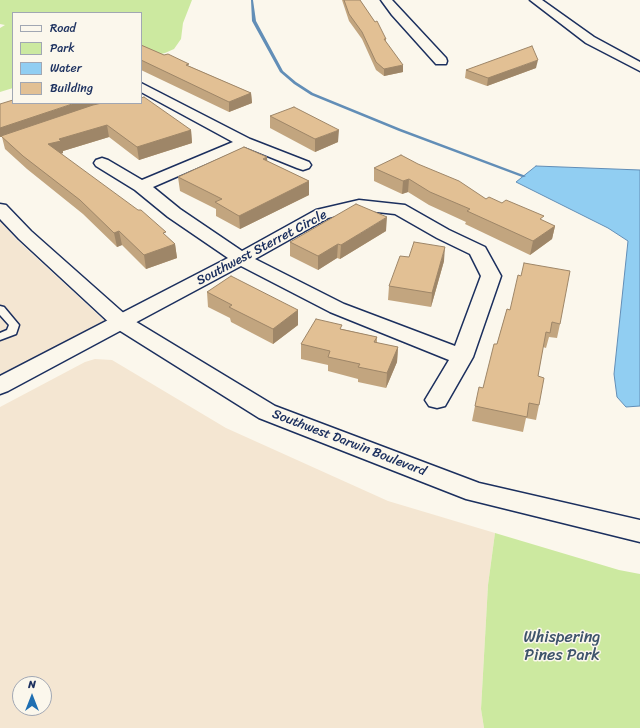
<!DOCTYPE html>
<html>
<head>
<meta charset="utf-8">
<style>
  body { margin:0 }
  #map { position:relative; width:640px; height:728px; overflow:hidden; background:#fbf7ec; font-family:Sriracha,sans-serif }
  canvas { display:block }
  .legend { position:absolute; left:12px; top:12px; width:130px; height:92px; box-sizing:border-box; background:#fbf7ec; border:1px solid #a1a7b3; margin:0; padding:5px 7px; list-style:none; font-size:12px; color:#1b2f5e }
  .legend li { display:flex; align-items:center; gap:8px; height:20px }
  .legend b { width:20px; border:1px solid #a1a7b3 }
  .north { position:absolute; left:12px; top:676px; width:40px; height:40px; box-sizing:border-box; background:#fbf7ec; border:1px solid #a1a7b3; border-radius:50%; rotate:0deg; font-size:11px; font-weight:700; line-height:16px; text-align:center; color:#1b2f5e }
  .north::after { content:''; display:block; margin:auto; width:14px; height:18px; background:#1f6fb2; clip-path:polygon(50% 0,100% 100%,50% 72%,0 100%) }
</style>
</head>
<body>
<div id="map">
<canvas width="640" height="728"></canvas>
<ul class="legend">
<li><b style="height:5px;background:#fbf7ec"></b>Road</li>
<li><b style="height:11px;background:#cce9a0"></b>Park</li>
<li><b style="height:11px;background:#91cef2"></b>Water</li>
<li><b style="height:11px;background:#e2c094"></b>Building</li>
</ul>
<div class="north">N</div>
</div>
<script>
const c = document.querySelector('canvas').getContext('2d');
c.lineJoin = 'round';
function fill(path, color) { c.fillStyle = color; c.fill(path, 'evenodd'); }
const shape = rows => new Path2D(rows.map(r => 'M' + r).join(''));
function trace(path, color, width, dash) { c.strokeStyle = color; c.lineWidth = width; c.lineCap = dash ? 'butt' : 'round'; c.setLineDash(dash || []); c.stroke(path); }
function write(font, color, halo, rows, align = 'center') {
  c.font = font + ' Sriracha,sans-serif'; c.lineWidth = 3; c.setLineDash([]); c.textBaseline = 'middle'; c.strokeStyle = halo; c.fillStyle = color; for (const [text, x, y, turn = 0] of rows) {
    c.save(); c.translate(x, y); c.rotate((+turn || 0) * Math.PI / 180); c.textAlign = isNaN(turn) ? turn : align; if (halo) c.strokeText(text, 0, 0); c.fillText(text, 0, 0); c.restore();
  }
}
fill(shape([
  [0,221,16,239,106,322,0,378],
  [95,359,112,360,226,428,388,501,495,533,488,585,481,709,484,728,0,728,0,407,85,362],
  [20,684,44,684,44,708,20,708]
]), '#f4e6d2');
fill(shape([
  [0,0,192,0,183,23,181,39,174,49,165,53,141,59,141,13,13,13,13,88,0,92,0,28,5,25,0,24],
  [495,533,619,570,640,574,640,728,484,728,481,709,488,585]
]), '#cce9a0');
const water = shape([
  [536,166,640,170,640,406,626,407,617,397,614,374,628,241,608,228,516,182,536,166]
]);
fill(water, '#91cef2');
trace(water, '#628eb7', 1);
fill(shape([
  [251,0,253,0,256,21,283,71,296,82,313,93,401,129,526,176,524,177,522,177,399,131,311,95,294,84,280,72,252,21,251,0]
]), '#628eb7');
const lane = shape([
  [0,306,4,307,19,325,16,334,0,340,0,333,7,330,9,325,0,315,0,306]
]);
const street = shape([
  [381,0,392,0,446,58,447,61,446,64,436,64,392,15,381,0],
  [530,0,542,0,594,37,640,62,640,71,586,43,530,0],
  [141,83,250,139,309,162,311,165,309,168,303,170,297,168,245,147,153,187,180,209,242,251,316,210,359,200,405,205,449,230,485,247,501,276,473,357,445,406,437,408,429,406,425,400,449,360,330,312,241,266,8,391,0,394,0,376,228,258,168,217,135,190,96,166,94,163,96,160,102,158,108,160,142,180,233,142,141,92,141,83],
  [359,210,395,214,437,238,470,254,481,276,455,346,344,304,255,259,328,218,359,210]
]);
const secondary = shape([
  [0,204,6,205,31,231,128,317,275,406,479,483,640,520,640,542,466,499,259,418,114,327,19,239,0,219,0,204]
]);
trace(lane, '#1b2f5e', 3);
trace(street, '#1b2f5e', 3);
trace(secondary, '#1b2f5e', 3);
fill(lane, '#fbf7ec');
fill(street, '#fbf7ec');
fill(secondary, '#fbf7ec');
fill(shape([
  [342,0,360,0,386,39,386,42,403,72,384,76,376,70,362,39,349,21],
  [141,45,251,93,252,103,229,112,141,70],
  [536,68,487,86,465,78,466,70],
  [0,104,191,130,192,143,139,160,109,137,63,151,63,153,61,154,166,236,175,244,177,258,146,269,122,245,117,247,83,214,27,169,5,149,2,137,0,137],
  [270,116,338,142,315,152,270,128],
  [267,161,309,181,309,195,240,229,216,216,216,209,180,191,178,177],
  [374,168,486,199,543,221,555,226,552,239,530,255,465,224,466,222,429,205,408,192,402,194,374,181],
  [386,231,340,259,337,258,318,270,290,256,290,242],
  [409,257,444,261,431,307,388,300,389,286],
  [207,292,298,310,298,325,273,344,231,322,230,318,208,307],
  [507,309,560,324,557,338,549,337,546,348,543,347,538,376,539,405,536,420,526,418,523,432,472,421,475,406,483,388,497,344],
  [342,329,377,337,377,343,398,347,397,362,386,388,358,382,358,379,328,371,328,365,301,359,301,344]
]), '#c2a57f');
fill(shape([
  [538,60,536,68,487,86,488,78],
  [403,65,403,72,384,76,384,69],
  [251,93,252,103,229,112,229,102],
  [75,103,106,103,85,109,0,137,0,128],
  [107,125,109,137,63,151,63,153,51,157,48,144,59,139],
  [191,130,192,143,139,160,137,147],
  [339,130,338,142,315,152,315,139],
  [267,157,268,170,263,159],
  [409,179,408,192,402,194,403,181],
  [309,181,309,195,240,229,239,216],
  [387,217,386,231,340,259,341,245],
  [555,226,552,239,530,255,533,241],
  [119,231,122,245,117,247,114,233],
  [175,244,177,258,146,269,144,255],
  [338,244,337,258,318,270,318,256],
  [445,247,444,261,431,307,432,293],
  [298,310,298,325,273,344,273,329],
  [398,347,397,362,386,388,387,373]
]), '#9e8668');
const building = shape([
  [344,0,360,0,375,22,377,21,386,39,384,39,403,65,384,69,376,62,362,32,349,14,344,0],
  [141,45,164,55,168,54,189,64,186,65,251,93,229,102,141,60,141,45],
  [532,46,538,60,488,78,466,70,532,46],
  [144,97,191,130,137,147,107,125,59,139,61,141,48,144,138,210,141,210,166,232,163,233,175,244,144,255,119,231,114,233,80,200,23,156,1,136,93,105,102,103,141,103,141,98,144,97],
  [13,100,13,103,75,103,0,128,0,104,13,100],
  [294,107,339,130,315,139,270,116,294,107],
  [244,147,267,157,263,159,309,181,239,216,215,202,222,199,178,177,244,147],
  [401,155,418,164,459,181,486,199,489,197,502,203,506,200,544,216,540,219,555,226,533,241,467,211,470,209,430,192,409,179,403,181,374,168,401,155],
  [356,204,387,217,341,245,338,244,318,256,290,242,356,204],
  [414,242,445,247,432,293,389,286,400,256,409,257,414,242],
  [524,263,570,271,560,324,552,322,550,333,546,332,538,376,544,378,539,405,529,403,527,417,475,406,479,387,483,388,494,344,497,344,507,309,510,310,518,275,521,276,524,263],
  [231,276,298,310,273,329,229,307,232,305,207,292,231,276],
  [316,319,342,325,340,329,377,337,374,342,398,347,387,373,358,367,360,364,328,357,330,351,301,344,316,319]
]);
fill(building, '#e2c094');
trace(building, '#9e8668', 1);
write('13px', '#1b2f5e', '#fbf7ec', [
  ["Southwest Sterret Circle",262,248,-28],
  ["Southwest Darwin Boulevard",349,443,21]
]);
write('16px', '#3e546b', '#fbf7ec', [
  ["Whispering",562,638],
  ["Pines Park",562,656]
]);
</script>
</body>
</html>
